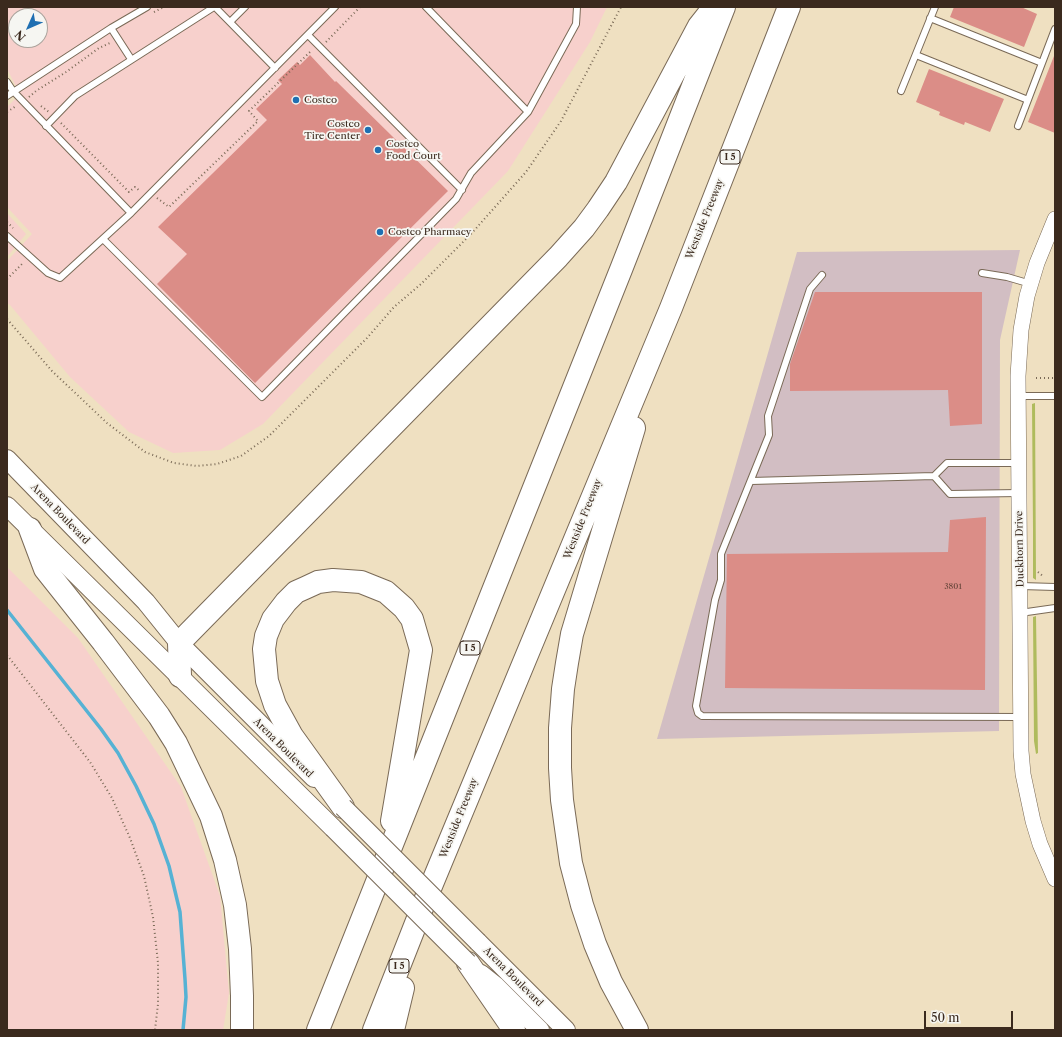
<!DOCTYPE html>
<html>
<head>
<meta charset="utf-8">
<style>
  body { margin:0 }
  #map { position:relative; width:1062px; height:1037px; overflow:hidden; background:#efe0c1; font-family:"Libre Caslon Text",serif }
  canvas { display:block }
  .frame { position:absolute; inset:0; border:8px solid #3b2a1e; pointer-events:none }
  .north { position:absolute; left:8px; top:8px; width:40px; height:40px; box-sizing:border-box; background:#f6f6f2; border:1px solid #aba49d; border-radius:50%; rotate:225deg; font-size:11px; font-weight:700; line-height:16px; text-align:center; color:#3b2a1e }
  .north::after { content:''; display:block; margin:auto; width:14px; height:18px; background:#1f6fb2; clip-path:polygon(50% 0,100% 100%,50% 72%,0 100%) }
  .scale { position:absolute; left:924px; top:1011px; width:89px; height:18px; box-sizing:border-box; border:2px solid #3b2a1e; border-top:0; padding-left:5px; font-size:12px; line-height:14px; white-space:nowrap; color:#3b2a1e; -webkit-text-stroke:3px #f6f6f2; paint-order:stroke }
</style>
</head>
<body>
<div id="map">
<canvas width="1062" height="1037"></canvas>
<div class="frame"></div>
<div class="north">N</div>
<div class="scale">50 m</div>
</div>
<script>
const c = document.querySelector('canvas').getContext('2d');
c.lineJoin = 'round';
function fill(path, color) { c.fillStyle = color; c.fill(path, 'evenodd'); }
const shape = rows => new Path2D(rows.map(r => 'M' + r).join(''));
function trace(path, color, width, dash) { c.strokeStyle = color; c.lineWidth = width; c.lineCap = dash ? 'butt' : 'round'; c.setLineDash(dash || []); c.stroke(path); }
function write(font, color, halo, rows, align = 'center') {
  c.font = font + ' "Libre Caslon Text",serif'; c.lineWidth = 3.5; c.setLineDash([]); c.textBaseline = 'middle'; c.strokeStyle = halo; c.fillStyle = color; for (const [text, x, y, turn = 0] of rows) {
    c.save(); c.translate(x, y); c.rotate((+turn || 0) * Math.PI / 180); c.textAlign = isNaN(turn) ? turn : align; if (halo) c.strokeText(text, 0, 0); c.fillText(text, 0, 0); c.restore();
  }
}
fill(shape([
  [7,7,607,7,590,42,508,171,263,424,220,450,173,453,129,432,70,377,10,305,7,303,7,261,32,234,7,207,7,107,20,94,7,69],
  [16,16,40,16,40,40,16,40],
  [7,213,26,234,7,257],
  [7,567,78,638,181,787,220,896,229,993,223,1030,7,1030]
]), '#f7d0cc');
fill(shape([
  [1020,250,1000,340,999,731,657,739,797,252]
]), '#d2bec3');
fill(shape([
  [1035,403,1036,580,1033,578,1033,529,1032,404],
  [1036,616,1038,753,1036,754,1034,741,1033,617]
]), '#afbb5d');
trace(shape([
  [7,610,101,729,118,753,136,786,154,824,169,866,180,912,185,979,186,997,183,1030]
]), '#56b2d4', 3.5);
fill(shape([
  [954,7,1021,7,1037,14,1024,47,950,17],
  [310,55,335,82,336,81,448,191,255,383,157,284,187,254,158,227,267,120,256,109,282,84,278,80,297,62,300,65],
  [1054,56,1055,56,1055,133,1028,122],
  [929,69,1004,99,990,132,965,122,964,125,939,115,940,112,916,102],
  [815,292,982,292,982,424,950,426,948,390,790,391,790,364],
  [986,517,985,690,725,688,727,554,948,552,950,520]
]), '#db8d87');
const service = shape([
  [215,7,275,68],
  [930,18,1042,63],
  [230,22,245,7],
  [111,28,131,59],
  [308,35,462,190],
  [916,55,1028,100],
  [7,82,13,91,131,213,60,278,48,273,7,236],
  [901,91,935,7],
  [7,96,111,28,147,7],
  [528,112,576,24,577,7],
  [46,126,75,96,214,7],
  [1018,126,1055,29],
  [131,213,335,7],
  [103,239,262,397,456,199,471,173,528,112,426,7],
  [982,273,1007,277,1031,284],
  [822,275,810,289,768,416,769,435,721,554,721,580,715,600,696,706,698,713,702,716,1021,717],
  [1018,396,1055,396],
  [934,476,950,494,1019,493],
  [751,481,934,476,947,463,1019,463],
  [1021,586,1055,587],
  [1020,613,1055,608]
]);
const tertiary = shape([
  [1055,219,1037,263,1027,296,1021,330,1018,376,1021,751,1023,774,1033,821,1040,844,1055,879]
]);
const secondary = shape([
  [7,459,146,602,179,643,314,778],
  [7,506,333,828],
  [478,942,566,1030],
  [481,974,496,986,540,1030]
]);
const motorway = shape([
  [634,428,572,634,567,663,563,689,560,728,560,768,562,800,571,863,582,905,595,944,611,982,637,1030],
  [30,529,45,569,103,642,159,716,176,743,211,816,225,860,235,905,240,949,242,996,242,1030],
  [180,676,179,643,558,257,584,228,598,209,616,182,699,26,714,7],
  [343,807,292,736,275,705,267,681,264,649,266,636,273,619,286,602,296,592,305,588,318,582,333,580,361,582,386,592,404,608,412,619,421,650,392,821],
  [468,963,514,1030],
  [318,1030,622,267,724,7],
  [374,1030,424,903,671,308,789,7],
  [393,1030,403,988]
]);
trace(service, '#7a6a57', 8);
trace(tertiary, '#7a6a57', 16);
trace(secondary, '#7a6a57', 20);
trace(motorway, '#7a6a57', 24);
trace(shape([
  [154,12,164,7],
  [326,42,360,7],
  [29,97,36,91,66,72,99,48,110,43],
  [41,106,49,112],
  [7,112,16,106],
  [61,123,129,192,135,187,140,191],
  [157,198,169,207,258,121,249,111,310,52,311,53],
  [7,222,13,228],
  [7,279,23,263],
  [7,319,52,371,107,423,145,452,174,463,197,466,217,464,241,456,269,436,367,338,394,307,421,284,472,233,526,172,561,121,621,7],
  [1036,378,1055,378],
  [1038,572,1044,577],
  [7,655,90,762,112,798,130,838,144,876,153,917,158,963,158,1004,155,1030]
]), '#7a6a57', 2, [1, 3]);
trace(service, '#fff', 6);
trace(tertiary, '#fff', 15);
trace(secondary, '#fff', 18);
trace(motorway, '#fff', 22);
const secondaryBridge = shape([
  [343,807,478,942],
  [333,828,468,963]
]);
trace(secondaryBridge, '#7a6a57', 20, []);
trace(secondaryBridge, '#fff', 18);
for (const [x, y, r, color] of [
  [296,100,4,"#1f6fb2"],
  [368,130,4,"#1f6fb2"],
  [378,150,4,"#1f6fb2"],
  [380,232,4,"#1f6fb2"]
]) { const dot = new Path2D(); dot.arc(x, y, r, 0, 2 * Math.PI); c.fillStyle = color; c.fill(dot); trace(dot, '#f6f6f2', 1.5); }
write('8px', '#634338', null, [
  ["3801",953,587]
]);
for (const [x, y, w] of [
  [730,157,20],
  [470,648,20],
  [399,966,20]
]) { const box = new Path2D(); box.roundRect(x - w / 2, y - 7, w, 14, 3); c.fillStyle = '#f6f6f2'; c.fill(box); trace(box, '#3b2a1e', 1); }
write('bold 9px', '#3b2a1e', null, [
  ["I 5",730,157],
  ["I 5",470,648],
  ["I 5",399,966]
]);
write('10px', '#3b2a1e', '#f6f6f2', [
  ["Costco",304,100],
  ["Costco",360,124,"right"],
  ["Tire Center",360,136,"right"],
  ["Costco",386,144],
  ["Food Court",386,156],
  ["Costco Pharmacy",388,232]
], 'left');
write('10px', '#3b2a1e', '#f6f6f2', [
  ["Westside Freeway",705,219,-68],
  ["Arena Boulevard",60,514,46],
  ["Westside Freeway",583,519,-68],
  ["Duckhorn Drive",1020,549,-91],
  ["Arena Boulevard",283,748,45],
  ["Westside Freeway",459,818,-68],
  ["Arena Boulevard",513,977,45]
]);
</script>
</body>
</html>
